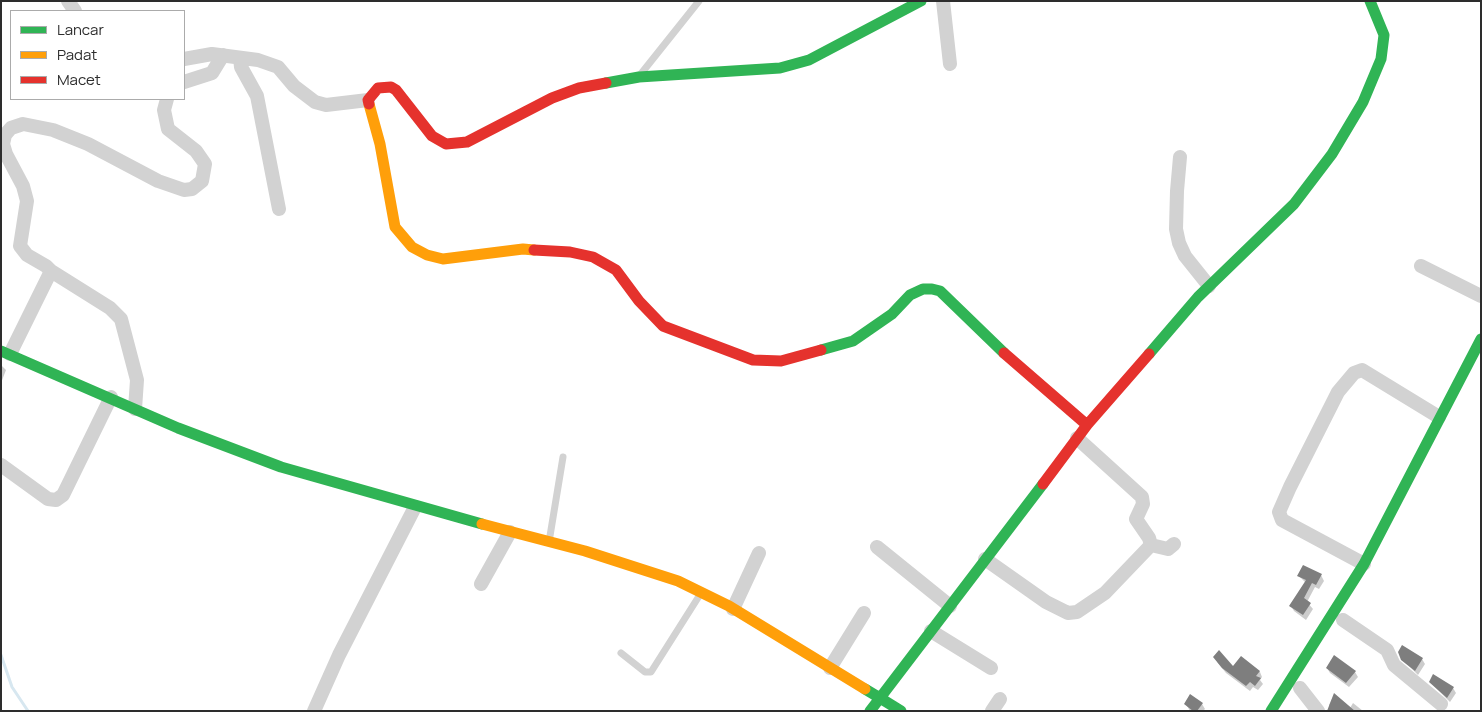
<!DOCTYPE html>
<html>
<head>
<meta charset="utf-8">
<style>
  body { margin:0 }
  #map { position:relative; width:1482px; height:712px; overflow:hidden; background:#fff; font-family:Manrope,sans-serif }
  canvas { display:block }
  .frame { position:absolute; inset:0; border:2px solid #2d2d2d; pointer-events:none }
  .legend { position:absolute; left:10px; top:10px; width:175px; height:90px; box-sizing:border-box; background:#fff; border:1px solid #ababab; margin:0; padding:6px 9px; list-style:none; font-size:15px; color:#2d2d2d }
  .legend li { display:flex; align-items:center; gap:10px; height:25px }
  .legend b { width:25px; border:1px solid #ababab }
</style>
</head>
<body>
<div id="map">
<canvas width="1482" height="712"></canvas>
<div class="frame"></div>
<ul class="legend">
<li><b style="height:6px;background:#30b455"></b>Lancar</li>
<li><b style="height:6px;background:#ff9f0a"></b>Padat</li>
<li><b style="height:6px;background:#e5322d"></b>Macet</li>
</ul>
</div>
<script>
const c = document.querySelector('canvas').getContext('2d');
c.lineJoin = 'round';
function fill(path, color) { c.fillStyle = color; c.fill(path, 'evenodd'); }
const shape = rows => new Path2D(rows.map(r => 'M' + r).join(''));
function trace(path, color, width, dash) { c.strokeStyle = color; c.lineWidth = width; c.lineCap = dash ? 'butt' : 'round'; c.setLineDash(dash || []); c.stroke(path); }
fill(shape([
  [1,365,6,370,1,383],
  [1321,575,1324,581,1319,589,1315,587,1307,602,1313,609,1306,620,1294,611,1291,606,1306,583,1299,576],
  [1242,658,1260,672,1262,677,1260,680,1263,684,1258,690,1253,687,1250,691,1226,673,1217,662,1234,668],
  [1402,659,1422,659,1425,664,1418,675],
  [1327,668,1355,672,1358,677,1349,687,1330,673],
  [1430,682,1453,688,1456,693,1450,702],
  [1334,695,1350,708,1353,703,1363,711,1333,711,1329,705],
  [1186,704,1202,704,1205,709,1203,711,1190,711]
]), '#0003');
trace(shape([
  [1,655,12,687,28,711]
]), '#d7e7f0', 3);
fill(shape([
  [1303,565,1322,574,1316,585,1312,583,1304,598,1311,603,1303,615,1289,606,1306,580,1297,576],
  [1402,645,1423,658,1415,671,1401,660,1398,652],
  [1219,650,1233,666,1241,656,1260,671,1256,676,1261,678,1255,686,1250,682,1246,686,1222,668,1213,657],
  [1334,655,1356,671,1346,683,1326,668],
  [1433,674,1454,687,1447,698,1429,682],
  [1334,693,1355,711,1327,711],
  [1190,694,1203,703,1197,711,1193,711,1184,704]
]), '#7e7e7e');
trace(shape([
  [640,75,699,1],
  [549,542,563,457],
  [621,653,645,672,651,672,701,593]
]), '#d2d2d2', 7);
trace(shape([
  [68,1,75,11],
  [943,1,950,64],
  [240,58,241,67,257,96,279,209],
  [184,59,212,54,258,60,278,67,294,86,315,102,326,105,368,100],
  [184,82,212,73,223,55],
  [1180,157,1177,191,1176,229,1179,243,1185,256,1209,286],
  [1421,266,1481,296],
  [51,271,110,308,121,319,137,380,135,409],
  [10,354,51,271,46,266,27,255,20,246,27,201,23,186,6,154,3,144,5,135,11,128,23,124,53,130,88,144,158,181,184,190,192,189,202,181,205,164,196,151,168,129,164,110,167,99],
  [1077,438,1142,497,1143,504,1136,519,1149,538,1151,545],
  [1,465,48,499,56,500,63,495,111,397],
  [1151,545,1168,549,1174,544],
  [877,547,950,606],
  [985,559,1046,602,1068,613,1077,612,1105,593,1151,545],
  [1364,564,1282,520,1279,512,1290,487,1338,392,1354,373,1362,370,1439,417],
  [481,584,510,532],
  [733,609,759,553],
  [1343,620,1387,650,1394,665,1441,704],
  [931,631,991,668],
  [830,668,864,613],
  [1300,688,1318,711],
  [314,711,339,655,415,507],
  [992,711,1000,699]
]), '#d2d2d2', 14);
trace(shape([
  [606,83,639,77,780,68,809,60,921,1],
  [821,350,853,341,892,314,910,295,923,289,932,289,940,291,1004,353],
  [1,351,178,428,281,467,482,524],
  [1149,354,1198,297,1294,204,1332,154,1363,102,1381,59,1384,35,1370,1],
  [865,689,880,698,1043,484],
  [870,711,880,698,901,711],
  [1271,711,1364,564,1481,339]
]), '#30b455', 11);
trace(shape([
  [369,104,380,144,395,227,412,247,427,255,443,259,523,249,534,250],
  [482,524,585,551,678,581,729,606,865,689]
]), '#ff9f0a', 11);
trace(shape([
  [369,104,368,100,378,88,391,87,396,90,432,136,446,144,467,142,552,98,579,88,606,83],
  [534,250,570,252,593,257,616,270,639,301,663,326,753,360,781,361,821,350],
  [1004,353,1087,425,1149,354],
  [1043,484,1087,425]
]), '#e5322d', 11);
</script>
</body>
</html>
